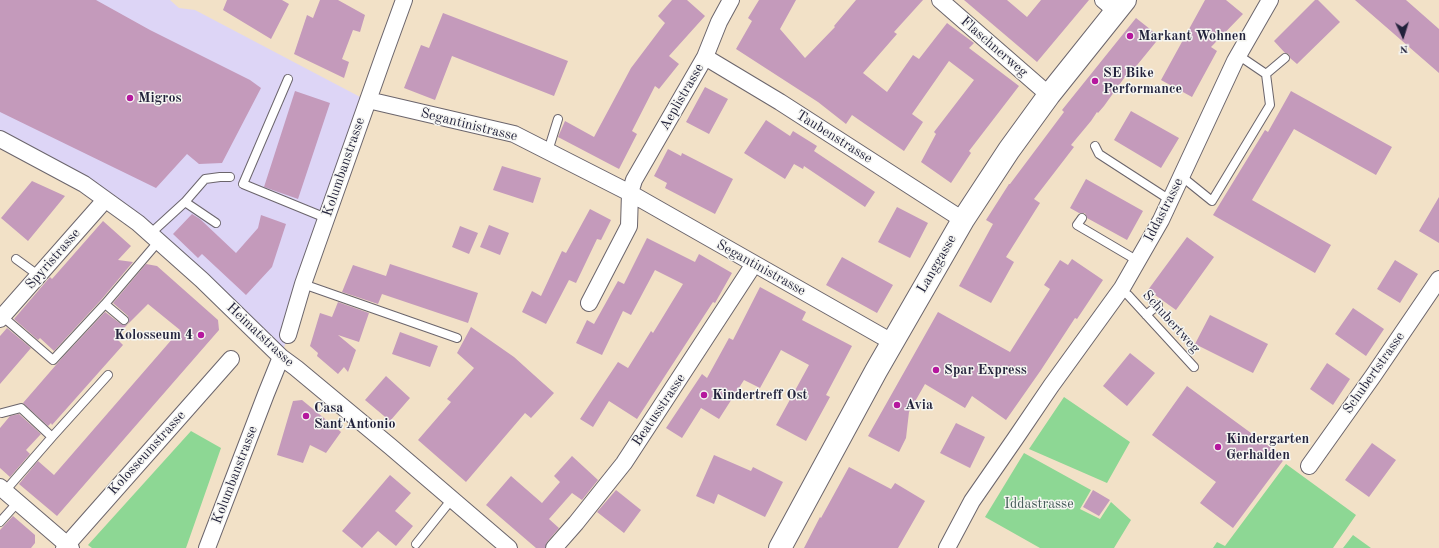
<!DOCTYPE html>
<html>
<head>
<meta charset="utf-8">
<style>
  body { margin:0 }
  #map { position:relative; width:1439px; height:548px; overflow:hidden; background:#f2e1c7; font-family:"Old Standard TT",serif }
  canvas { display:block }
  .north { position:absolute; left:1383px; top:16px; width:40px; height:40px; -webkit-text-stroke:3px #f6f6f2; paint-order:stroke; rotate:176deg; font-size:11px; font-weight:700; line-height:16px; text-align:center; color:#22223b }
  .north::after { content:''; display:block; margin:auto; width:14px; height:18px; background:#22223b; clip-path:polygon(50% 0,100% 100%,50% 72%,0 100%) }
</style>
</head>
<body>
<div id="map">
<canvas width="1439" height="548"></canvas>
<div class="north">N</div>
</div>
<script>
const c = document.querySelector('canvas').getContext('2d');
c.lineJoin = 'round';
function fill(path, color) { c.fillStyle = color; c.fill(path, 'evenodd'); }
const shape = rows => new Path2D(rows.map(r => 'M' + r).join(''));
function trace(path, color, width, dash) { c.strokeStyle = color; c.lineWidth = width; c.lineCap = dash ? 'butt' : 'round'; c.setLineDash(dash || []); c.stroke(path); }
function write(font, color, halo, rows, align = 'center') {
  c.font = font + ' "Old Standard TT",serif'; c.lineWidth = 3; c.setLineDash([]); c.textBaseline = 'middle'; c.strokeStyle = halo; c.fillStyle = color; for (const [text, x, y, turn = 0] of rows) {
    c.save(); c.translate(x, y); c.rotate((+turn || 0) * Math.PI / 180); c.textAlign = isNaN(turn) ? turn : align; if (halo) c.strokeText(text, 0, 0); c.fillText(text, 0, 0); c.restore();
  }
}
fill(shape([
  [0,0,170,0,179,8,195,10,364,99,288,335,281,357,138,223,0,142]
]), '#ddd5f6');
fill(shape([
  [1064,397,1130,442,1107,483,1029,449],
  [191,431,221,448,186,548,92,548,88,545],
  [1024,453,1091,490,1080,509,1100,519,1111,502,1131,520,1114,548,1040,548,985,517],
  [1286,464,1356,515,1333,548,1213,548,1217,542,1225,546],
  [1353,535,1371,548,1343,548]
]), '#8dd794');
fill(shape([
  [0,0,96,0,150,30,250,80,261,88,222,163,199,164,187,154,156,188,0,112],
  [227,0,282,0,289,4,271,39,223,10],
  [320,0,338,0,365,15,360,32,353,30,342,59,349,62,344,78,294,54,307,15,313,18],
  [672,0,687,0,705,16,669,56,679,64,659,89,655,86,632,131,637,134,619,169,558,137,565,121,594,137,631,68,665,23,658,16],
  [759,0,796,0,780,29,805,58,835,27,834,26,856,0,923,0,894,32,897,34,863,73,887,92,913,55,919,59,947,23,974,43,969,48,1019,86,969,151,971,153,951,183,921,162,936,134,934,132,974,80,949,61,912,114,923,122,904,151,852,115,846,124,818,102,736,49,752,21,748,18],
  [964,0,1007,0,1027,17,1041,0,1089,0,1037,62],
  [1205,0,1226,0,1243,14,1211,47,1217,51,1192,97,1161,80],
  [1315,0,1318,0,1340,22,1297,64,1290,58,1289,54,1285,53,1274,41],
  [1355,0,1406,0,1439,29,1439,73],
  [443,13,568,61,554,96,452,56,435,100,404,88,421,45,429,48],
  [1136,18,1160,37,1129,75,1127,74,1104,106,1098,113,1097,112,1091,121,1071,145,1074,147,1034,199,1040,203,1006,257,1014,262,991,303,959,286,993,224,986,220,1009,184,1010,184,1064,112,1062,110],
  [705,87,728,99,709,134,686,122],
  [295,91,330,103,298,199,264,187],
  [1291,91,1392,147,1376,175,1294,129,1252,200,1331,245,1315,273,1213,215,1265,130,1268,132],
  [1131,111,1179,138,1161,168,1114,140],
  [766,120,790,136,793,131,817,146,814,151,875,192,865,207,804,166,803,169,794,164,785,179,744,153],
  [668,149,681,156,682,153,733,179,715,214,665,188,667,183,654,176],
  [502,166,541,178,533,203,493,190],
  [1086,179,1143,211,1127,240,1087,218,1085,213,1079,213,1070,208],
  [32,181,65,196,28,241,1,218],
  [1439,197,1439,243,1419,231],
  [897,207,928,223,910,258,878,242],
  [590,209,611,220,601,240,597,239,576,283,569,280,546,324,522,312,532,291,541,296,562,251,566,253],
  [192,214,200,219,236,253,258,228,261,215,286,224,272,267,246,295,202,254,198,258,173,234],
  [103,221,131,246,118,260,133,262,101,300,54,351,40,338,38,340,14,319,50,277,52,279],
  [489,225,509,233,500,255,480,247],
  [460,226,478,233,469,254,452,247],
  [1187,237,1214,257,1176,310,1148,290],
  [647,238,695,262,699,254,732,273,715,303,713,302,637,419,609,401,593,427,580,419,618,362,628,368,651,331,653,333,683,284,655,270,631,315,623,311,602,355,576,343,587,320,594,324,618,281,624,284],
  [842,257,893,285,877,313,826,285],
  [1072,259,1103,280,1077,319,1075,318,1041,370,1006,420,972,396,965,408,925,384,909,412,906,438,899,452,868,436,938,312,1010,352,1050,289,1044,285,1060,260,1068,265],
  [1395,260,1418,274,1400,303,1377,289],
  [146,264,157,266,218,320,219,330,57,516,19,484,38,461,54,475,180,330,148,304,115,337,123,345,52,425,51,423,48,426,23,403,62,358,105,312,121,324,125,325,128,324,129,321,128,316,113,303],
  [390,264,478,293,468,323,382,294,378,304,342,292,353,265,386,276],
  [760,287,806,312,802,320,852,346,826,395,830,397,806,441,776,425,809,365,781,350,760,388,744,380,719,419,701,408,682,438,666,428,702,374,707,378,729,338,733,340],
  [338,302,369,313,359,342,338,335,356,350,348,372,344,367,338,374,317,356,318,353,310,346,320,313,332,317],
  [1353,308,1384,329,1366,356,1335,334],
  [1210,315,1268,344,1253,373,1195,344],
  [471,327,514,357,554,393,531,418,525,413,466,482,418,440,451,402,447,399,474,368,457,353],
  [7,328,31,348,0,384,0,336],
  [400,332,438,346,430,367,392,354],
  [1130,353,1155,373,1127,406,1103,386],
  [1327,363,1350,379,1333,405,1310,389],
  [386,376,410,398,390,421,365,400],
  [1187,386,1285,458,1233,528,1200,503,1216,482,1152,435],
  [302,400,341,432,326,453,310,445,303,463,277,455,293,401],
  [19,414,41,434,26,450,30,454,10,477,0,468,0,428,10,416],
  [956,423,985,437,970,468,940,453],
  [1372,443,1396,460,1369,497,1345,480],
  [714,455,751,471,753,467,783,482,765,517,718,494,714,504,696,496],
  [572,456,598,480,582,500,572,493,549,519,559,528,547,542,545,548,536,548,486,505,511,476,542,503,560,482,554,476],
  [849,467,891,489,895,483,925,501,898,548,804,548,820,517,821,518],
  [390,475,411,493,395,511,413,526,396,546,378,531,362,548,342,531],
  [616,490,641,510,624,533,597,512],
  [1093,490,1110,500,1099,516,1083,507],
  [13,516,35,535,35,543,31,548,0,548,0,530]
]), '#c49abb');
const service = shape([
  [1238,55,1266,74,1285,58],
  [288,79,243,184,326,218],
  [1095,146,1099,154,1170,200],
  [548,151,558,119],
  [1181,176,1212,201,1270,105,1266,74],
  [185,202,205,179,220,177,230,177],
  [1082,218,1077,225,1138,261],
  [150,234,185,202,216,223],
  [16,259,38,275],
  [303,284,457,338],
  [1128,295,1194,367],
  [1146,315,1158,305],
  [2,316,53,360,105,304],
  [124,320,105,304,158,242],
  [2,413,21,408,52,437,5,491],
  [52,437,108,375],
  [0,522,18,502],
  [416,544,452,499]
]);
const minor = shape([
  [940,0,1049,95],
  [1103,0,1116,11],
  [705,57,780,102,963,220],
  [368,100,514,134,630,193,892,342],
  [0,139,84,184,138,223,202,280,281,357,296,368,391,447,509,548],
  [589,303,629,226,630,193,634,180,705,57,719,22,731,0],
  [0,319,105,200],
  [288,335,303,284,384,55,404,0],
  [1309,466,1373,376,1439,279],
  [0,487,71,548],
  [64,548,231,359],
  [207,548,266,394,281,357],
  [554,548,576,523,624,463,754,264],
  [947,548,972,501,1015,439,1051,386,1122,288,1161,220,1235,61,1270,0]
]);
const secondary = shape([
  [780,548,876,371,963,220,1009,150,1049,95,1125,0]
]);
trace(service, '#6b656c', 10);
trace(minor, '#6b656c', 18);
trace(secondary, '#6b656c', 24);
trace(service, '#fff', 8);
trace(minor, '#fff', 16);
trace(secondary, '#fff', 22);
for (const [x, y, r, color] of [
  [1130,36,4,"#b5179e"],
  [1095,81,4,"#b5179e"],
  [130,98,4,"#b5179e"],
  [201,335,4,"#b5179e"],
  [936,370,4,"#b5179e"],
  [704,395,4,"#b5179e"],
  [897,405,4,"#b5179e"],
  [306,416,4,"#b5179e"],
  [1218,447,4,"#b5179e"]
]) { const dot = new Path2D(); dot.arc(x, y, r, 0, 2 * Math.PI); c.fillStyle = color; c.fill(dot); trace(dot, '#f6f6f2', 1.5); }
write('bold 14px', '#22223b', '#f6f6f2', [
  ["Markant Wohnen",1138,36],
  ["SE Bike",1103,73],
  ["Performance",1103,89],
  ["Migros",138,98],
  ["Kolosseum 4",193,335,"right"],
  ["Spar Express",944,370],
  ["Kindertreff Ost",712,395],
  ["Avia",905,405],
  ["Casa",314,408],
  ["Sant'Antonio",314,424],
  ["Kindergarten",1226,439],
  ["Gerhalden",1226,455]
], 'left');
write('14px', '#22223b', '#f6f6f2', [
  ["Flaschnerweg",994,47,41],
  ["Aeplistrasse",682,97,-60],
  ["Segantinistrasse",469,125,14],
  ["Taubenstrasse",834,137,32],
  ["Kolumbanstrasse",344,167,-71],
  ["Iddastrasse",1164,210,-63],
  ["Spyristrasse",53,259,-49],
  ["Langgasse",937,264,-60],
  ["Segantinistrasse",761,268,29],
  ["Schubertweg",1171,322,48],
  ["Heimatstrasse",260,335,43],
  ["Schubertstrasse",1374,373,-55],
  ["Beatusstrasse",659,410,-56],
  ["Kolosseumstrasse",147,453,-48],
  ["Kolumbanstrasse",235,475,-69]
]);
write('14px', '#425856', '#f6f6f2', [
  ["Iddastrasse",1039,504]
]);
</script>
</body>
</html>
